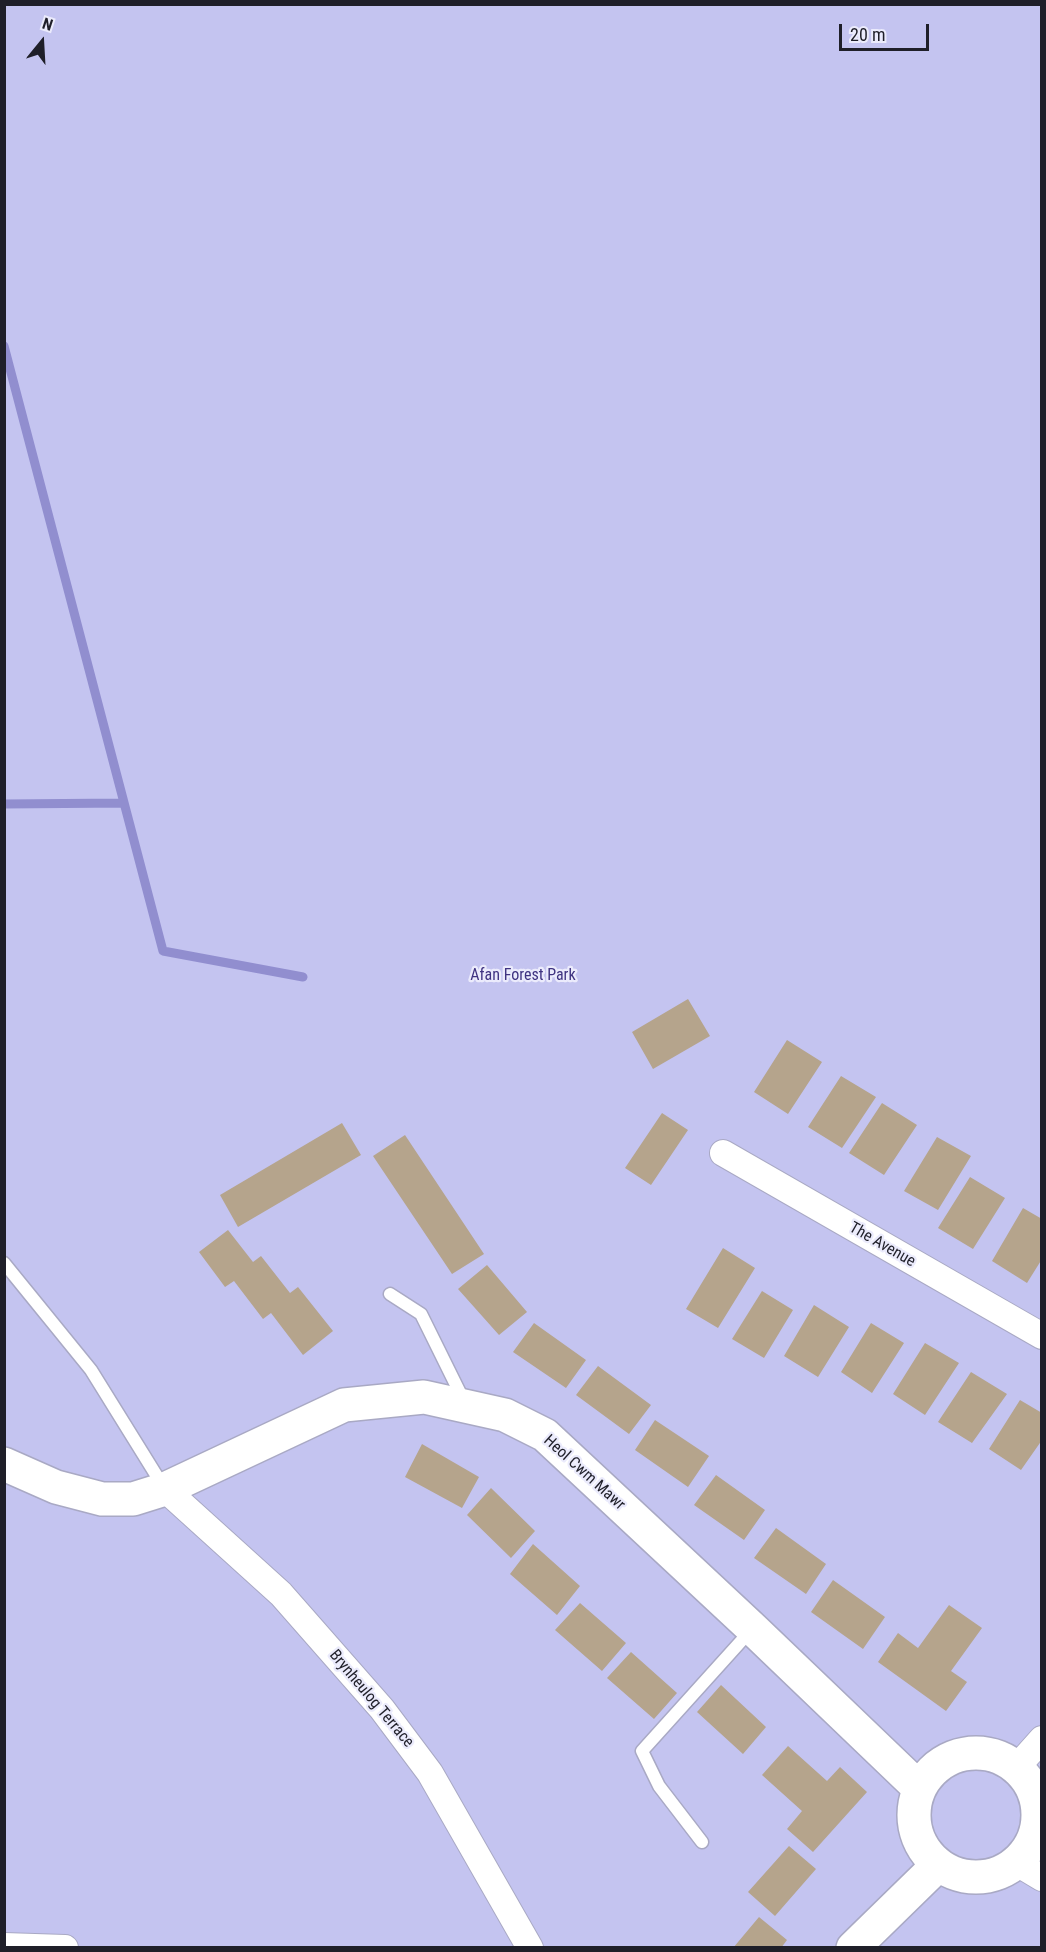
<!DOCTYPE html>
<html>
<head>
<meta charset="utf-8">
<style>
  body { margin:0 }
  #map { position:relative; width:1046px; height:1952px; overflow:hidden; background:#ddddf9; font-family:"Roboto Condensed",sans-serif }
  canvas { display:block }
  .frame { position:absolute; inset:0; border:6px solid #1f1f29; pointer-events:none }
  .north { position:absolute; left:12px; top:12px; width:60px; height:60px; -webkit-text-stroke:4px #ebebfc; paint-order:stroke; rotate:18deg; font-size:16px; font-weight:700; line-height:24px; text-align:center; color:#1f1f29 }
  .north::after { content:''; display:block; margin:auto; width:21px; height:27px; background:#1f1f29; clip-path:polygon(50% 0,100% 100%,50% 72%,0 100%) }
  .scale { position:absolute; left:839px; top:24px; width:90px; height:27px; box-sizing:border-box; border:3px solid #1f1f29; border-top:0; padding-left:8px; font-size:18px; line-height:21px; white-space:nowrap; color:#1f1f29; -webkit-text-stroke:4px #ebebfc; paint-order:stroke }
</style>
</head>
<body>
<div id="map">
<canvas width="1046" height="1952"></canvas>
<div class="frame"></div>
<div class="north">N</div>
<div class="scale">20 m</div>
</div>
<script>
const c = document.querySelector('canvas').getContext('2d');
c.lineJoin = 'round';
function fill(path, color) { c.fillStyle = color; c.fill(path, 'evenodd'); }
const shape = rows => new Path2D(rows.map(r => 'M' + r).join(''));
function trace(path, color, width, dash) { c.strokeStyle = color; c.lineWidth = width; c.lineCap = dash ? 'butt' : 'round'; c.setLineDash(dash || []); c.stroke(path); }
function write(font, color, halo, rows, align = 'center') {
  c.font = font + ' "Roboto Condensed",sans-serif'; c.lineWidth = 4.5; c.setLineDash([]); c.textBaseline = 'middle'; c.strokeStyle = halo; c.fillStyle = color; for (const [text, x, y, turn = 0] of rows) {
    c.save(); c.translate(x, y); c.rotate((+turn || 0) * Math.PI / 180); c.textAlign = isNaN(turn) ? turn : align; if (halo) c.strokeText(text, 0, 0); c.fillText(text, 0, 0); c.restore();
  }
}
fill(shape([
  [5,5,1041,5,1041,1947,5,1947]
]), '#c4c4f0');
trace(shape([
  [4,346,163,951,303,977],
  [4,804,124,803]
]), '#918ecf', 9);
fill(shape([
  [688,999,710,1036,653,1069,632,1032],
  [787,1040,822,1062,788,1114,754,1092],
  [841,1076,876,1097,842,1148,808,1127],
  [882,1103,917,1125,884,1175,849,1153],
  [662,1113,688,1130,651,1185,625,1168],
  [342,1123,361,1155,238,1227,220,1195],
  [405,1135,484,1254,452,1274,373,1156],
  [937,1137,971,1156,938,1210,904,1191],
  [970,1177,1005,1198,973,1249,938,1228],
  [1023,1208,1042,1219,1042,1259,1027,1283,992,1261],
  [228,1230,253,1262,261,1256,290,1293,298,1287,333,1331,303,1355,271,1313,263,1319,234,1281,225,1287,199,1252],
  [723,1248,755,1268,718,1328,686,1309],
  [487,1265,527,1312,499,1335,458,1289],
  [762,1291,793,1310,764,1358,732,1339],
  [814,1305,849,1327,818,1377,784,1356],
  [534,1323,586,1360,566,1388,513,1352],
  [871,1323,904,1343,872,1393,841,1372],
  [925,1343,959,1363,925,1415,893,1394],
  [598,1366,651,1405,629,1434,576,1395],
  [971,1372,1007,1394,972,1443,938,1422],
  [1020,1400,1042,1413,1042,1440,1021,1470,989,1449],
  [655,1420,709,1456,688,1487,635,1450],
  [422,1444,479,1477,462,1508,405,1477],
  [716,1475,765,1510,744,1540,694,1505],
  [491,1488,535,1531,511,1558,467,1515],
  [776,1528,826,1564,806,1594,754,1558],
  [533,1544,580,1586,557,1615,510,1574],
  [833,1580,885,1617,863,1649,811,1612],
  [580,1603,626,1643,602,1671,555,1630],
  [949,1605,982,1628,951,1671,967,1682,946,1711,878,1662,898,1633,918,1648],
  [631,1652,677,1693,654,1719,607,1678],
  [721,1685,766,1727,743,1754,697,1712],
  [788,1746,827,1781,840,1767,867,1792,813,1852,787,1829,802,1811,762,1775],
  [789,1846,816,1869,775,1916,748,1892],
  [759,1917,787,1940,781,1948,733,1948]
]), '#b5a48c');
const lane = shape([
  [4,1263,91,1370,163,1486],
  [390,1294,421,1314,464,1401],
  [702,1842,659,1786,642,1751,752,1629]
]);
const street = shape([
  [723,1153,1042,1336],
  [165,1489,281,1594,382,1709,430,1773,530,1948],
  [1017,1767,1042,1739],
  [1017,1863,1042,1878],
  [4,1946,65,1948]
]);
const secondary = shape([
  [4,1464,56,1487,102,1499,133,1499,165,1489,344,1405,424,1397,505,1415,545,1435,753,1629,919,1788],
  '914 1815a62 62 0 1 1 124 0a62 62 0 1 1-124 0Z',
  [853,1948,938,1865]
]);
trace(lane, '#a9a9c4', 15);
trace(street, '#a9a9c4', 28);
trace(secondary, '#a9a9c4', 36);
trace(lane, '#fff', 12);
trace(street, '#fff', 26);
trace(secondary, '#fff', 33);
write('16px', '#3f3381', '#ebebfc', [
  ["Afan Forest Park",523,976]
]);
write('16px', '#1f1f29', '#ebebfc', [
  ["The Avenue",882,1245,30],
  ["Heol Cwm Mawr",584,1473,42],
  ["Brynheulog Terrace",371,1699,50]
]);
</script>
</body>
</html>
